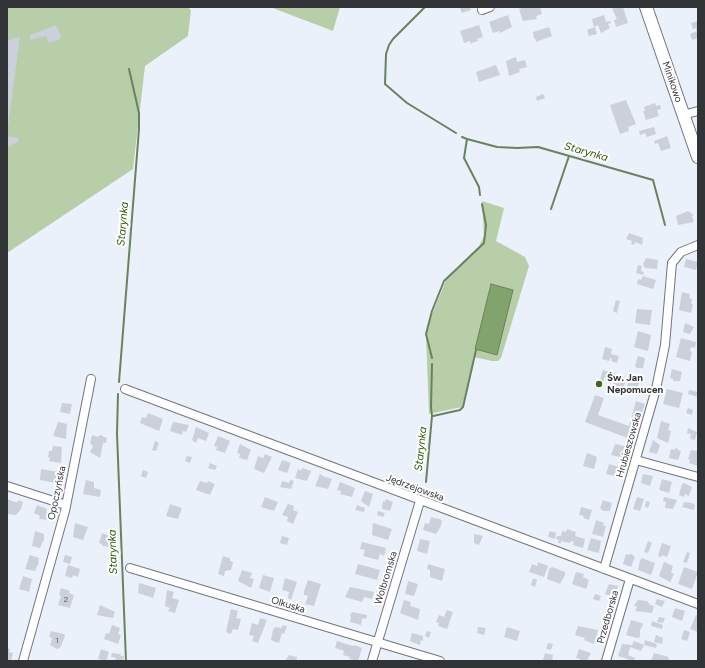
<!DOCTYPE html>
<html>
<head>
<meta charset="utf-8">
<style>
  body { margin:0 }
  #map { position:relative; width:705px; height:668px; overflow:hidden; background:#ebf1fa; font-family:Figtree,sans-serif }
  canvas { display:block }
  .frame { position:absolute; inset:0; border:8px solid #323538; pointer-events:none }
</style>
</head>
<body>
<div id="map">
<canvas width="705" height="668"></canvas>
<div class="frame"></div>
</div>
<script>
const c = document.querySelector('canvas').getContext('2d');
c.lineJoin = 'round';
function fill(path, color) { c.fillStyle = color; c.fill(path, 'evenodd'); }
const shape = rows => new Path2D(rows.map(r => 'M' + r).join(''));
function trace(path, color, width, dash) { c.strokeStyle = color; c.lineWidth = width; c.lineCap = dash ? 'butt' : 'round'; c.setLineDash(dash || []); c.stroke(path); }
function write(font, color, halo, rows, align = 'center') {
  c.font = font + ' Figtree,sans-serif'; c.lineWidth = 4; c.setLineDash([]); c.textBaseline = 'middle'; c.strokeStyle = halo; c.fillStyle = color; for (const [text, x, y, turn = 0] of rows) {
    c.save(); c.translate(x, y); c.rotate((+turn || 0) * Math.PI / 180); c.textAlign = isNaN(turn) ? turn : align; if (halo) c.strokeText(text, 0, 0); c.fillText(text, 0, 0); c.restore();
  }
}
fill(shape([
  [7,7,188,7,191,10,188,36,145,66,133,169,7,253],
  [270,7,340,7,333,31],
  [482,201,504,208,496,241,525,257,529,266,501,358,498,361,492,361,474,357,462,407,429,414,426,336,431,317,447,278,479,246,484,236]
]), '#b7cea9');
const water = shape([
  [491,284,513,290,497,355,475,349,491,284]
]);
fill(water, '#83a36e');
trace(water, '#6b825e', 1);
trace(shape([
  [425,7,393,39,389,45,386,54,385,84,407,103,456,133],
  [462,137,467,139,464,158,479,187,480,195],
  [467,139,497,147,517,148,538,147,653,180,665,225],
  [551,209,569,156],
  [432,358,426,334,432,311,444,281,484,243,486,225,482,204],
  [119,382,139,129,139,113,129,69],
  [118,394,117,434,126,661],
  [433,416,460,410,463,407,476,350],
  [426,482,432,416,431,407,432,364]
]), '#6b825e', 2);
fill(shape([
  [460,7,470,7,471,10,462,13],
  [525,7,540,7,542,14,536,16,537,19,523,21,519,9],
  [617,7,623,7,628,23,616,27,614,20,617,19,612,9],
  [508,15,512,27,500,33,499,31,493,33,489,22],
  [604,15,606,22,610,21,611,23,608,24,610,28,601,33,598,25,594,27,592,19],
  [698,21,698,38,692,40,690,34,697,31,696,28,693,29,691,23],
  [56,25,61,35,60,39,49,43,46,36,30,40,30,35],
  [479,25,483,37,477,39,478,41,474,42,471,44,470,41,464,43,460,31],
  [549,27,552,36,536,42,535,38,534,39,533,32],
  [595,27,597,34,589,36,587,30],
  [20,36,8,126,7,126,7,41],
  [516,57,517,62,525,60,527,67,519,69,520,72,509,76,506,61],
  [496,65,500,75,479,82,476,72],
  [543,94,545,98,537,101,536,97],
  [626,100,636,124,628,127,629,131,620,134,610,105],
  [655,103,656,106,660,105,661,109,657,110,659,116,646,120,643,111,645,111,644,107],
  [654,127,656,134,647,137,645,133,640,135,639,131],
  [7,136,18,138,19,141,7,148],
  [667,136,671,148,661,151,658,143,655,144,654,141],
  [688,211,694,215,692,216,694,222,678,225,676,216],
  [629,233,643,238,642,245,635,242,634,245,631,244,632,241,626,239],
  [646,258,658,260,657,269,645,268,643,264],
  [686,259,698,262,696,270,684,267],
  [638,265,642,266,641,271,644,272,643,275,636,273],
  [643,276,656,280,653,289,637,284,638,279,641,280],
  [682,292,690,294,689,298,692,299,691,304,693,304,691,313,679,310],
  [616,300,620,301,617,313,613,311],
  [637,309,652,310,650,325,635,323],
  [685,323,694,327,690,334,683,332],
  [638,331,651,335,648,351,634,347],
  [681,338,696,342,695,348,691,347,690,351,692,352,690,361,676,357],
  [605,347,612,349,611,354,619,356,617,363,611,361,612,358,610,358,609,361,602,359],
  [638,356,645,358,643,368,637,368,635,366],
  [672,369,682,372,680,381,673,381,673,379,670,378],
  [603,370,627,378,622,391,616,389,617,386,613,384,614,380,605,377,602,384,599,383],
  [629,378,640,381,635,394,628,392,630,386,627,386],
  [667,389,683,393,679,408,663,404],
  [689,390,698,392,698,397,688,394],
  [595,395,604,398,598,415,629,426,636,401,645,404,636,430,634,429,630,439,585,422],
  [62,403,72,404,70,414,60,412],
  [688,408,693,410,692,415,686,413],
  [148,413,163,419,159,431,140,423,142,417,146,418],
  [661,421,670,424,668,430,671,431,668,443,657,438],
  [58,422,67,424,66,439,53,436],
  [173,422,189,425,186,432,183,431,182,435,170,431],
  [196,427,209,433,206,441,198,438,196,443,192,440],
  [688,428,697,432,695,440,690,439,691,434,687,433],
  [92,435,98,437,100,435,107,438,106,443,103,443,100,458,90,452,93,446,90,443],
  [218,436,230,441,225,453,216,450,217,447,214,446],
  [653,440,660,445,657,454,649,452],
  [155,441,159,443,156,451,152,450],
  [240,444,251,450,247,460,239,458,240,454,237,453],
  [615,444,628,447,625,458,611,455],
  [53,446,62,447,61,463,49,461,50,458,48,457,49,451,52,451],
  [675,447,681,452,678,460,669,458,671,449,675,450],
  [691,450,698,451,698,466,689,463,690,460,688,459],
  [587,453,597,457,594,469,583,466],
  [265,454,272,457,264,473,254,469,258,456,263,458],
  [187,456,192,457,190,463,185,461],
  [282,460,291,463,287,473,278,470],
  [210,463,217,466,215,470,208,468],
  [609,464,622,468,619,477,606,474],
  [302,468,311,471,307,481,295,478,298,469,301,471],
  [41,469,59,472,55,483,40,480],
  [143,470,148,472,146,478,141,476],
  [320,474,326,478,326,477,332,479,328,489,315,486],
  [643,474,653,476,650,486,641,483],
  [662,479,672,482,669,493,659,490],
  [86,480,94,482,94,488,101,490,100,497,83,494],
  [290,480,294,481,291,489,280,487,282,481,289,483],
  [200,481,207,483,208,481,215,484,210,495,196,490],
  [340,482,355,488,352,497,340,494,341,491,337,490],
  [684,483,692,487,689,496,685,494,684,497,679,495,682,484],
  [365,491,373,494,369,507,361,501],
  [265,497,278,502,274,511,261,507],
  [637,497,644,499,640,511,633,509],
  [664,497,677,500,673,509,665,508,666,502,663,501],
  [7,499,15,502,18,502,18,500,23,502,21,509,16,515,7,514],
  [386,499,393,502,390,511,382,509,383,501,385,502],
  [603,500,612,503,610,511,603,511,600,508],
  [646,501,650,502,648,508,645,507],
  [684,502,692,503,695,505,694,510,682,507],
  [170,504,182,508,178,519,166,516],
  [288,504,294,506,293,510,298,512,293,524,287,521,288,517,282,515],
  [37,505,47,509,46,512,52,513,50,520,39,519,40,516,34,513],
  [357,505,365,508,364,512,355,510],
  [581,507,592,510,589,520,583,518,584,516,579,515],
  [378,511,385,513,383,517,377,515],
  [431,517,442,520,441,526,436,534,423,530,425,523,429,524],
  [596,520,604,523,603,526,606,526,603,537,592,534],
  [75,523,88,527,83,540,73,537],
  [373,523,392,529,388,540,372,535],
  [567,529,576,532,575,536,585,539,583,548,573,545,574,542,571,541,570,543,561,541,561,543,558,543,559,540,556,539,557,536,561,536,562,531,566,532],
  [35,531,44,534,44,541,43,541,40,548,32,546],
  [550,531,556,533,555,539,548,537],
  [102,533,115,538,112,547,102,546,102,544,99,543],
  [474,534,483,536,479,545,474,543],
  [282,536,289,538,287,545,280,543],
  [591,538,601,541,599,553,587,550],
  [420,539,430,541,427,554,417,551],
  [648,541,652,543,648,553,644,552],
  [362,542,386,548,384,556,380,554,378,560,363,556,365,550,360,549],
  [662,543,671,546,667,557,662,555,661,557,658,556],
  [687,552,690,553,687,563,683,562],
  [630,553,635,557,631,567,623,564,626,554,630,555],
  [30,555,39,558,38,562,39,562,35,571,25,569],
  [65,555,72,557,70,564,63,562],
  [223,556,230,558,230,561,233,562,231,570,225,571,224,576,218,574],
  [642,558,655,563,651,575,638,570,640,560],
  [538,562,548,566,544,577,529,572,532,564,537,566],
  [664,562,673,566,671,572,674,574,670,582,659,576],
  [358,564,380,570,377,580,355,574],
  [428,564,445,569,442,581,430,577,430,570,427,569],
  [68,565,80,569,78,577,73,575,72,578,65,576],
  [552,567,565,572,565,575,560,584,547,579,549,569],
  [684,567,698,572,692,589,678,584],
  [242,570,252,573,250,578,254,579,251,588,238,581],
  [576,572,584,574,583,577,589,580,586,589,572,584],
  [263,575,274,578,270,592,259,588],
  [23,576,32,579,29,592,19,589],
  [285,578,297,582,291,600,288,598,289,592,282,590],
  [533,578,537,580,535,587,531,585],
  [308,580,321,584,314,606,305,604,308,596,304,595,304,591],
  [408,581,418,584,414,596,405,594],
  [139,583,156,588,153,598,138,593],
  [609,584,618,586,615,597,605,594],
  [350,587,374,592,372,599,364,597,362,602,345,597],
  [61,588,70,591,69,593,74,595,70,608,58,605,61,596,59,595],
  [167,590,174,592,172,598,179,600,175,613,168,611,170,608,165,606],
  [595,594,601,596,599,601,593,599],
  [657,599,665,601,662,607,655,604],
  [404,600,411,602,410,606,420,609,418,620,400,613],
  [638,600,647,601,650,605,654,606,652,613,635,611,637,607,634,605],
  [100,605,115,612,113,618,97,615],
  [675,608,685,611,682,621,672,617],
  [231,609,238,611,236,618,241,619,238,630,233,629,231,634,226,632],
  [447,610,453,612,447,629,438,626,439,623,436,622,439,615,444,617],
  [352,612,367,615,366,619,362,618,361,625,350,622,351,617,350,615],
  [696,615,698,616,698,632,690,629],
  [659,617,665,618,663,623,657,622],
  [260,618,267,620,258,643,252,641,254,636,249,635,252,623,258,625],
  [631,620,642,623,643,625,640,630,640,637,637,638,626,635],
  [652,621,663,625,662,629,651,626],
  [112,625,120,628,118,634,121,635,118,644,104,639,106,633,109,634],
  [283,625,287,626,284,634,282,633,279,643,275,642,271,640,273,630,275,627,281,628],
  [578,626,598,630,594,644,584,640,585,638,575,635],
  [478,627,486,628,484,635,477,633],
  [507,627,520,631,517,641,504,637],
  [684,630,690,632,687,641,681,639],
  [51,631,64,634,65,636,60,648,57,649,50,645,52,638,49,637],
  [427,631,431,632,429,638,425,636],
  [412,633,423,636,423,641,421,640,420,645,410,641],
  [656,635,663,638,662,644,654,642],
  [645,640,657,644,656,648,644,645,641,651,630,647,628,655,635,658,634,661,627,661,628,659,618,656,622,644,632,645,634,641,644,645],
  [337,641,353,646,354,645,362,648,358,661,349,659,350,657,343,655,344,651,335,648],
  [548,643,553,644,551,650,546,649],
  [7,648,10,649,9,652,13,653,11,661,7,661],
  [101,649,109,652,106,661,98,659],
  [579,649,591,653,587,661,579,661,580,659,576,658],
  [112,653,120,654,121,656,124,656,123,661,115,661,116,658,111,657],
  [545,653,553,655,552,661,543,660],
  [654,653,669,657,668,661,651,661],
  [289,655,297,657,296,661,285,661]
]), '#cbd0da');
const street = shape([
  [482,10,490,7],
  [683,115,698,111],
  [125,389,698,604],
  [636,460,698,477],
  [7,486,66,505],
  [130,568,440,661],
  [604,569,656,389,665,345,672,263,681,252,698,245],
  [23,661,65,511,91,379],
  [372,661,420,501],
  [606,661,630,579]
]);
const secondary = shape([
  [646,7,698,157]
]);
trace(street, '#71767e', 10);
trace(secondary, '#71767e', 14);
trace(street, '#fff', 8);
trace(secondary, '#fff', 12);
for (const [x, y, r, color] of [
  [599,384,4,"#416823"]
]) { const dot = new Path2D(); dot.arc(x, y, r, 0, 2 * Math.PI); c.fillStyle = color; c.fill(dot); trace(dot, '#fff', 1.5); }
write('8px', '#585c60', null, [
  ["2",66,600],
  ["1",57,641]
]);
write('10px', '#323538', '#fff', [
  ["Minikowo",672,82,71],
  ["Hrubieszowska",629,445,-74],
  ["Jędrzejowska",415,488,20],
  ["Opoczyńska",57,493,-78],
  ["Wolbromska",386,578,-73],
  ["Olkuska",288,605,17],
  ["Przedborska",608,617,-74]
]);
write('bold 10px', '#323538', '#fff', [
  ["Św. Jan",607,378],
  ["Nepomucen",607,390]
], 'left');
write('italic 11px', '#305807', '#fff', [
  ["Starynka",586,152,16],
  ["Starynka",123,224,-85],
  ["Starynka",421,449,-84],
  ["Starynka",113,552,-92]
]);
</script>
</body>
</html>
